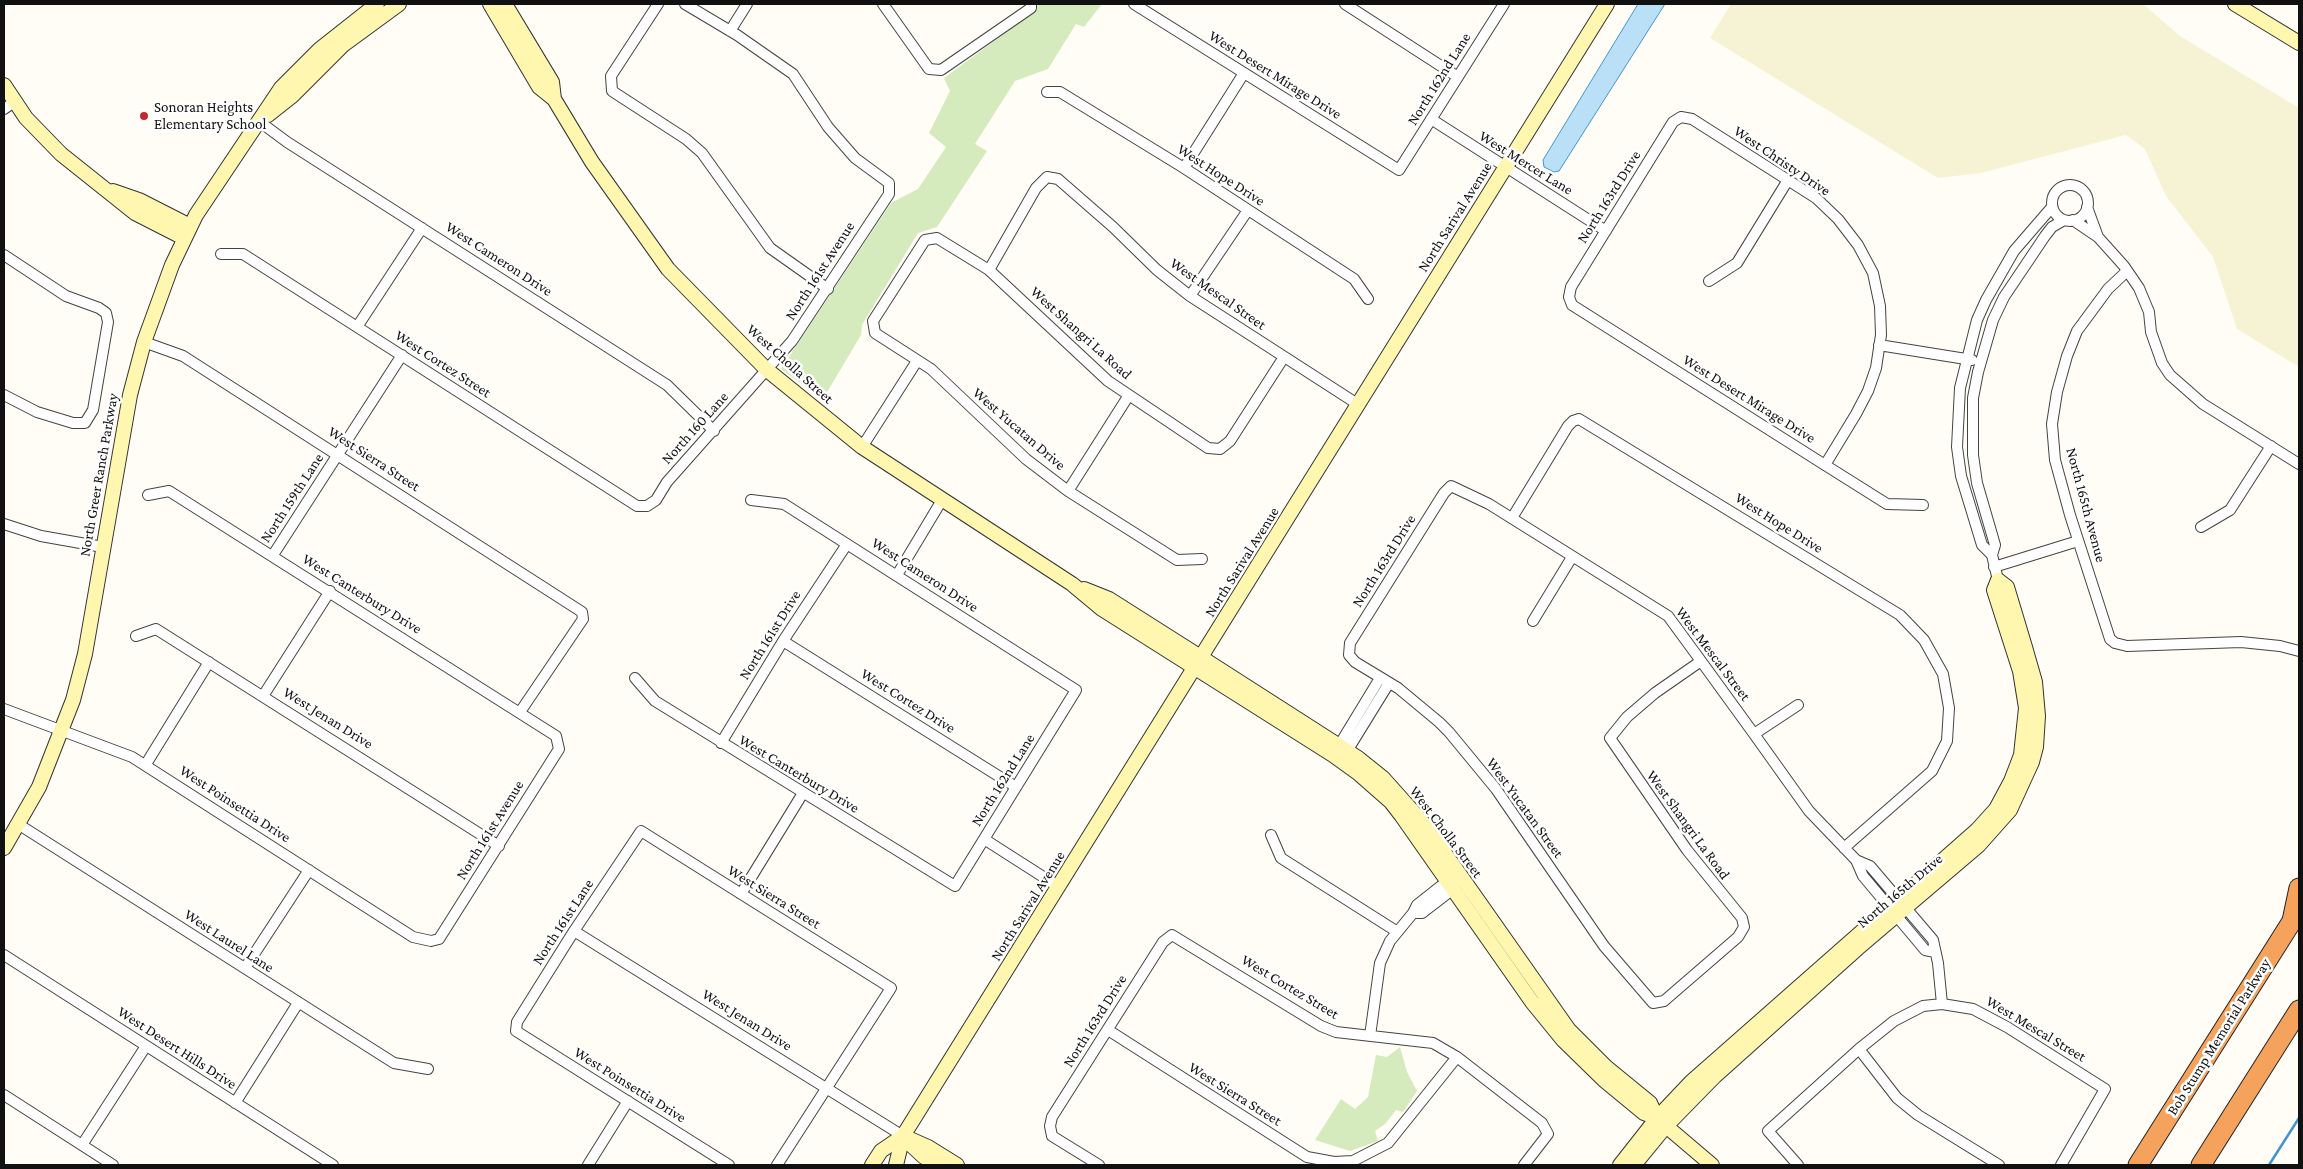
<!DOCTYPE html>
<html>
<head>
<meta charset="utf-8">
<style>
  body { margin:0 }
  #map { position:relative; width:2303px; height:1169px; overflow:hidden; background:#fffdf5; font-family:"Crimson Pro",serif }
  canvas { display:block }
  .frame { position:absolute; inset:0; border:5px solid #111; pointer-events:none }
</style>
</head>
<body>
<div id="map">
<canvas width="2303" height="1169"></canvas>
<div class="frame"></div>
</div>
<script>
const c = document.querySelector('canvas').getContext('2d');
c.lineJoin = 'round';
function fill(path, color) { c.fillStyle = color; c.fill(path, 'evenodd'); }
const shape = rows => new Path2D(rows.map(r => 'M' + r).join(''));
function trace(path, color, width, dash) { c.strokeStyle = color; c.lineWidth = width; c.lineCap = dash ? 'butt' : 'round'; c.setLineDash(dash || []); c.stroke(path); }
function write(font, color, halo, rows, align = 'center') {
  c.font = font + ' "Crimson Pro",serif'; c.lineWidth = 5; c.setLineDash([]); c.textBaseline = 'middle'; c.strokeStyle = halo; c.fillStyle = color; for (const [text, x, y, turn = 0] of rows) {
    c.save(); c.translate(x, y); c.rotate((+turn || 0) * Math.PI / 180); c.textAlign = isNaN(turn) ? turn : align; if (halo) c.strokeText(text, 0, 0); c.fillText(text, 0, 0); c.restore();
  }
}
fill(shape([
  [1731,4,2143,4,2180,36,2299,108,2299,367,2237,329,2213,257,2166,196,2145,149,2126,135,1981,173,1938,178,1710,38]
]), '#f6f3d4');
fill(shape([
  [1038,4,1102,4,1084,27,1076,24,1048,69,1015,81,975,144,987,151,937,227,918,233,862,325,861,335,823,399,781,369,891,203,918,189,946,147,929,133,950,91,944,78,1035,11],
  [1400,1047,1407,1072,1417,1091,1403,1112,1396,1110,1385,1124,1375,1131,1378,1141,1350,1151,1315,1140,1341,1099,1355,1109,1368,1097,1376,1055,1387,1057]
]), '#d5ebbd');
const water = shape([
  [1638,4,1665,4,1559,171,1554,172,1544,167,1543,160,1638,4]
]);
fill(water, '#b9e0f7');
trace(water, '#3f96cf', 1);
trace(shape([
  [2269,1165,2299,1118]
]), '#3f96cf', 2.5);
const street = shape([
  [658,4,611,76,612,91,686,139,702,153,770,248,828,289],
  [883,4,929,69,941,70,1031,8,1031,4],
  [1134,4,1399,170,1504,4],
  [1345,4,1458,77],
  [730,31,747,4],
  [1047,92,1060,92,1184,168,1354,279,1368,299],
  [4,109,14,102],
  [1431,119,1606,231],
  [260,122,287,142,667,385,714,431],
  [1184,168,1244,73],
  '2052 203a18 18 0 1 1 36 0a18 18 0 1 1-36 0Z',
  [2087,207,2098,237],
  [2073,220,2098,237,2124,266,2139,288,2149,312,2151,332,2162,363,2170,375,2203,404,2299,464],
  [221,254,243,254,637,506,647,506,656,500,667,482,792,341,889,194,889,183,855,158,828,127,793,74,737,35,685,4],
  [4,255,66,296,99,308,106,313,108,322,93,410,85,423,73,423,37,412,4,395],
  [989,270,1036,188,1047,177,1058,179,1113,227,1157,270,1190,296,1359,405],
  [2127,271,2108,289,2077,331,2067,356,2057,392,2052,424,2055,460,2070,515,2110,639,2115,643,2127,646,2241,642,2280,646,2299,651],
  [1709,281,1737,263,1788,180],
  [1190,296,1248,210],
  [357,327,422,228],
  [144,342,183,356,582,612,583,619,520,712],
  [1879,345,1972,360],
  [862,447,917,361],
  [1825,465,1856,414,1868,391,1876,368,1881,335,1880,306,1873,273,1858,245,1838,219,1816,198,1692,119,1681,117,1673,122,1571,287,1569,297,1572,305,1825,465,1887,504,1923,505],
  [1068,491,1129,395],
  [1512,518,1568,426,1573,421,1579,419,1900,615,1924,640,1943,674,1949,708,1947,741,1932,771,1844,848],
  [4,524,41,536,103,547],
  [2201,527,2230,510,2271,446],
  [273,555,402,355],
  [1992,555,1995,545,1977,483,1973,455,1973,398,1978,372,1993,320,2004,297,2045,236,2052,227,2064,220],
  [1202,559,1177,560,1068,491,1026,459,931,369,875,333,873,321,925,240,937,238,989,270,1108,381,1208,448,1220,449,1230,441,1284,357],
  [1994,567,2078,541],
  [897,575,942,500],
  [1998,580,1992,555,1982,545,1961,476,1957,447,1960,388,1977,320,1986,300,2014,251,2052,207],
  [1533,621,1572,557],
  [136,636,156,629,499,846],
  [783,641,1016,787],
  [1701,661,1655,693,1627,717,1610,738,1687,850,1742,918,1744,927,1738,937,1664,1001,1653,1003,1604,946,1496,789,1449,732,1439,722,1398,688,1355,662,1349,655,1350,643,1444,493,1451,486,1489,504,1668,616,1701,661,1754,734,1809,811,1856,860,1863,876,1925,950,1935,952],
  [635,678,655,701,955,886,1076,690,784,504,751,500],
  [263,696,330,591],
  [4,709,132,757,413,937,431,941,439,939,559,749,556,736,169,491,148,495],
  [1754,734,1798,705],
  [721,743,783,641,847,544],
  [1335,752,1380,678],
  [1344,756,1389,683],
  [146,764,209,662],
  [18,824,394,1063,428,1069],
  [1271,835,1281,858,1396,931],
  [984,839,1059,887],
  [1856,860,1870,866,1933,940,1938,963,1942,1004],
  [741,894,803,793],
  [1413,913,1422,913,1448,893,1451,885],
  [574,931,903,1136],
  [4,955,333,1165],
  [245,968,309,870],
  [1108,1030,1307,1157,1334,1162,1353,1161,1388,1143,1457,1057],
  [1370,1036,1380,963,1390,941,1413,913,1417,905,1441,886,1454,883],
  [1859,1049,1897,1098,1918,1115,1999,1165],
  [4,1095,113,1165],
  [235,1103,298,1003],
  [82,1145,146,1046],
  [588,1165,628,1101],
  [729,1165,516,1031,517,1022,574,931,641,831,891,988,777,1165],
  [1099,1165,1052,1136,1050,1126,1052,1117,1163,942,1172,935,1321,1026,1336,1032,1433,1043,1457,1057,1542,1123,1548,1134,1524,1165],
  [1798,1165,1768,1131,1859,1049,1894,1021,1923,1006,1942,1004,1973,1009,2007,1027,2105,1089,2061,1165]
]);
const secondary = shape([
  [490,4,539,87,554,99,592,162,668,269,766,369,862,447,1072,584,1102,609,1333,755,1358,773,1391,802,1401,815,1532,1002,1563,1040,1604,1080,1644,1113,1657,1118],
  [505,4,552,82,554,99],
  [2235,4,2299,43],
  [4,85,26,118,61,154,135,213,184,238],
  [268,115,292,96,343,45,399,4],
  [113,191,139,200,190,226],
  [1084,589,1109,599,1202,658,1358,758,1383,778,1425,825,1569,1030,1606,1067,1650,1103,1657,1118,1666,1126,1712,1165],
  [4,848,39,787,73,700,85,654,130,395,144,342,172,265,196,215,281,88,320,49,377,4],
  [903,1136,928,1147,957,1165],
  [910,1144,924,1157,937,1165],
  [872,1165,881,1151,903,1136],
  [896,1165,903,1136,1607,4],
  [1620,1165,1657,1118,1691,1082,1977,830,1996,809,2011,781,2021,755,2026,708,2020,671,1994,590,1998,580,2007,587,2025,647,2035,682,2038,716,2036,747,2032,762,2010,810,1978,846,1858,948,1715,1076,1666,1126,1634,1165]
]);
const highway = shape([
  [2292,921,2299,888],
  [2138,1165,2299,910],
  [2201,1165,2299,1010]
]);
trace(street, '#444', 12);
trace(secondary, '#333', 16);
trace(highway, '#222', 21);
trace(street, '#fff', 10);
trace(secondary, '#fff6b0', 14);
trace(highway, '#f5a25d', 19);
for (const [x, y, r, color] of [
  [144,116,5,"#c4262e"]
]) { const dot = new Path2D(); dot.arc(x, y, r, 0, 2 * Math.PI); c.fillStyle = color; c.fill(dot); trace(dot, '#fff', 2); }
write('15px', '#111', '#fff', [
  ["West Desert Mirage Drive",1275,75,32],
  ["North 162nd Lane",1439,79,-58],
  ["West Christy Drive",1782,161,34],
  ["West Mercer Lane",1526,163,32],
  ["West Hope Drive",1221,175,33],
  ["North 163rd Drive",1609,197,-58],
  ["North Sarival Avenue",1455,217,-58],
  ["West Cameron Drive",499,259,33],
  ["North 161st Avenue",820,271,-57],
  ["West Mescal Street",1218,294,35],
  ["West Shangri La Road",1081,333,42],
  ["West Cortez Street",443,364,33],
  ["West Cholla Street",790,364,42],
  ["West Desert Mirage Drive",1749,399,32],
  ["North 160 Lane",695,428,-48],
  ["West Yucatan Drive",1019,429,41],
  ["West Sierra Street",374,459,33],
  ["North Greer Ranch Parkway",99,475,-80],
  ["North 159th Lane",292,498,-57],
  ["North 165th Avenue",2086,505,75],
  ["West Hope Drive",1779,523,32],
  ["North 163rd Drive",1384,561,-58],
  ["North Sarival Avenue",1242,562,-58],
  ["West Cameron Drive",925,575,33],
  ["West Canterbury Drive",362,594,32],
  ["North 161st Drive",770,635,-58],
  ["West Mescal Street",1713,654,53],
  ["West Cortez Drive",908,701,32],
  ["West Jenan Drive",328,718,32],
  ["West Canterbury Drive",799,774,31],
  ["North 162nd Lane",1003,780,-58],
  ["West Poinsettia Drive",235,804,33],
  ["West Yucatan Street",1525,808,54],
  ["West Shangri La Road",1688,825,54],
  ["North 161st Avenue",490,830,-58],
  ["West Cholla Street",1446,832,53],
  ["North 165th Drive",1900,891,-40],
  ["West Sierra Street",774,897,32],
  ["North Sarival Avenue",1028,906,-58],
  ["North 161st Lane",563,922,-57],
  ["West Laurel Lane",229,941,33],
  ["West Cortez Street",1290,987,31],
  ["West Jenan Drive",747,1020,32],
  ["North 163rd Drive",1095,1021,-58],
  ["West Mescal Street",2036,1029,31],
  ["Bob Stump Memorial Parkway",2219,1037,-58],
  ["West Desert Hills Drive",177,1048,33],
  ["West Poinsettia Drive",630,1085,32],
  ["West Sierra Street",1235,1094,32]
]);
write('15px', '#111', '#fff', [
  ["Sonoran Heights",154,107],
  ["Elementary School",154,124]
], 'left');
</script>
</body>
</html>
